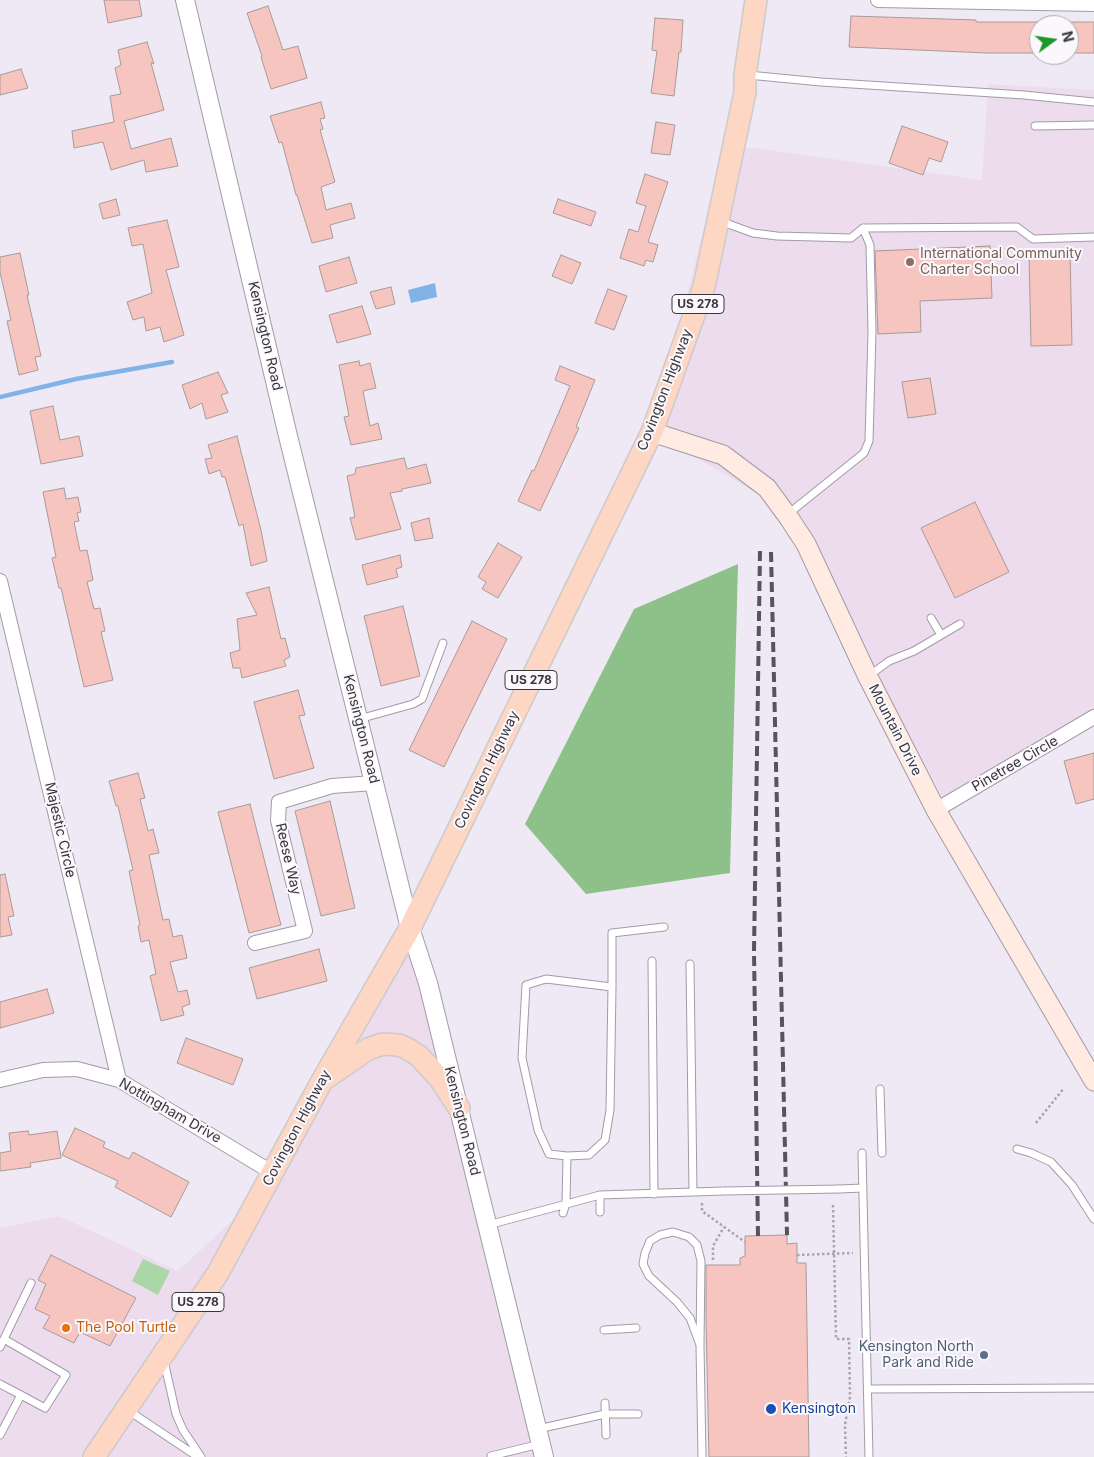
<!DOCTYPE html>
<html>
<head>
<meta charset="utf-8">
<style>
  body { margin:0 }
  #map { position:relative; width:1094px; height:1457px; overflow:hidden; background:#efe9f6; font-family:Inter,sans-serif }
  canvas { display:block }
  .north { position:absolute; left:1029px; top:15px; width:50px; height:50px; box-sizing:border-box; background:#faf8fd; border:1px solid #acaaaf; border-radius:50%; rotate:76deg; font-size:14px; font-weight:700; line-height:20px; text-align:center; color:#38363b }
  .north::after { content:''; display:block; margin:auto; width:18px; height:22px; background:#1f9728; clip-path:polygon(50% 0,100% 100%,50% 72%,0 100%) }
</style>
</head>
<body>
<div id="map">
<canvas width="1094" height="1457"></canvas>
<div class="north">N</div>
</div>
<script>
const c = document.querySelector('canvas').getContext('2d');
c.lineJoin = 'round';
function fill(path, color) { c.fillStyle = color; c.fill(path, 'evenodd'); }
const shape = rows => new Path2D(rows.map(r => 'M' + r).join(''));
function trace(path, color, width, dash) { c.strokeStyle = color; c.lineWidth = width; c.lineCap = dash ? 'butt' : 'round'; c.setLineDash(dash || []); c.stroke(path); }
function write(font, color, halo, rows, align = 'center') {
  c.font = font + ' Inter,sans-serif'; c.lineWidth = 4; c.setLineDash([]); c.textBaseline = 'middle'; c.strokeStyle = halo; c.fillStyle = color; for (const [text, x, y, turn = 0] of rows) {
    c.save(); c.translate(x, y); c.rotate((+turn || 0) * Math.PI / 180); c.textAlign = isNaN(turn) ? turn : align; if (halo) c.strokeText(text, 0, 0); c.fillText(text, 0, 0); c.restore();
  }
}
fill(shape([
  [988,84,1094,90,1094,719,949,809,787,511,652,432,724,149,754,148,982,180],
  [410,928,551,1457,0,1457,0,1228,59,1216,178,1271,279,1177]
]), '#eddced');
fill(shape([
  [143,1259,170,1271,158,1295,132,1281]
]), '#abd6a7');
fill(shape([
  [738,564,730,873,586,894,525,824,634,609]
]), '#8ec089');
fill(shape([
  [435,283,437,297,411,303,408,290]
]), '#81b3e8');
trace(shape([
  [0,397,76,379,172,362]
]), '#81b3e8', 4.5);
const building = shape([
  [104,0,139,0,142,16,108,23,104,0],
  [268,6,283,50,298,46,307,78,271,89,261,57,262,56,247,13,268,6],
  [851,16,976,20,976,22,1039,22,1039,53,987,53,849,47,851,16],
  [655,18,683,20,681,52,679,52,674,96,651,93,657,51,652,50,655,18],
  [1069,22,1094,22,1094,53,1069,53,1069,22],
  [147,42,154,64,151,63,164,110,124,121,131,149,171,138,178,166,146,172,144,160,111,170,103,142,74,148,72,131,114,122,110,96,121,94,115,68,121,65,118,50,147,42],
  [21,69,28,88,0,95,0,75,21,69],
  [321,102,325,118,320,119,323,129,320,130,335,182,321,187,326,210,351,203,355,218,330,225,333,238,312,243,297,195,296,195,282,142,279,143,270,116,321,102],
  [656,122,675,125,670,155,651,153,656,122],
  [902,126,948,142,941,162,929,158,923,175,889,163,902,126],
  [645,174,668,182,648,242,658,245,653,262,646,260,644,266,620,258,629,229,638,232,646,206,636,203,645,174],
  [116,199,120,215,103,219,99,204,116,199],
  [558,199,596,212,591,226,553,213,558,199],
  [167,220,179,267,166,270,184,335,164,342,160,327,146,331,144,317,133,320,127,302,152,293,143,244,132,246,128,228,167,220],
  [990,246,992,298,920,301,921,332,878,334,875,251,990,246],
  [1070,252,1072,345,1031,346,1029,253,1070,252],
  [20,253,29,295,27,295,41,356,35,357,38,370,19,375,7,321,11,320,0,272,0,257,20,253],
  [561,255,581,263,572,284,552,276,561,255],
  [349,257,357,283,326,292,319,266,349,257],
  [391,287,395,304,376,309,370,292,391,287],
  [608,289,627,296,614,330,595,323,608,289],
  [362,306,371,334,337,343,329,315,362,306],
  [359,361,360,366,370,363,376,388,363,391,370,426,378,423,382,439,351,445,344,417,349,416,339,365,359,361],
  [560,366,595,380,576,427,579,428,540,511,518,501,532,470,534,471,570,386,555,380,560,366],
  [218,372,228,393,221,395,228,412,206,419,202,403,190,409,182,385,218,372],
  [930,378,936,414,908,418,902,382,930,378],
  [53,406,60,440,79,436,83,456,41,464,30,411,53,406],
  [237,436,261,530,267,561,251,566,243,524,239,526,225,477,222,477,220,470,209,474,205,459,212,458,208,445,237,436],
  [404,458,407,469,426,464,431,483,402,489,402,491,390,493,401,529,356,540,350,518,355,517,347,476,355,474,356,468,404,458],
  [64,488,66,499,78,497,81,512,77,513,79,521,74,522,80,551,87,550,93,580,87,582,94,609,100,608,105,631,101,632,113,680,84,687,61,588,59,588,52,558,56,557,43,492,64,488],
  [975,502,1009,572,955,598,921,528,975,502],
  [429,518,433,538,415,541,411,523,429,518],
  [498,543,522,557,498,598,482,589,486,582,478,577,498,543],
  [400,555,402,567,396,569,398,577,367,585,362,565,400,555],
  [269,587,281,639,285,638,290,657,284,660,286,666,242,678,240,668,233,668,230,653,240,650,237,619,257,615,246,593,269,587],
  [403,606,420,676,381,686,364,616,403,606],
  [472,621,507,639,444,767,409,750,472,621],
  [298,690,305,715,299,716,314,768,274,779,254,702,298,690],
  [1094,753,1094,799,1076,804,1064,761,1094,753],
  [138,773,145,798,140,799,148,831,153,829,159,853,149,855,163,920,169,919,173,937,182,935,187,958,170,962,178,992,187,990,190,1004,182,1007,184,1015,161,1021,150,976,156,974,149,940,141,942,138,926,140,925,129,871,133,870,118,806,116,806,109,781,138,773],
  [330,801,355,908,321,916,295,811,330,801],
  [250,804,281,925,249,933,218,812,250,804],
  [5,874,14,916,8,917,12,935,0,937,0,875,5,874],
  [319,949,327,981,257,999,249,968,319,949],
  [47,989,54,1013,0,1028,0,1002,47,989],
  [186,1038,243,1059,233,1085,177,1063,186,1038],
  [75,1128,105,1142,103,1147,129,1159,133,1152,189,1182,171,1217,115,1187,118,1181,62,1155,75,1128],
  [28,1131,29,1135,57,1131,61,1158,30,1163,31,1167,0,1171,0,1153,11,1151,9,1133,28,1131],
  [787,1235,787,1244,797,1243,797,1263,806,1263,809,1457,709,1457,706,1322,706,1265,740,1265,740,1258,745,1256,745,1236,787,1235],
  [51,1255,136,1298,110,1346,80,1332,74,1343,43,1328,50,1316,35,1309,46,1284,38,1280,51,1255]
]);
fill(building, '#f6c5bf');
trace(building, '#a99a98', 1);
const service = shape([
  [748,75,821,82,1024,95,1094,102],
  [1035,126,1094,125],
  [720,221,753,233,777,236,851,238,863,228,1017,227,1033,239,1094,237],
  [788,514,864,453,869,441,872,331,870,245,863,228],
  [931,618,941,635],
  [870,675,889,661,914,651,960,624],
  [359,719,413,704,422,699,443,643],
  [652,961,654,1194],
  [690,964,693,1192],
  [612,987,612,933,664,927],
  [880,1089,882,1153],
  [1017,1149,1031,1153,1051,1162,1072,1185,1094,1219],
  [862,1153,869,1457],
  [839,1189,863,1188],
  [600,1195,600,1212],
  [563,1213,566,1203,567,1156,549,1154,538,1130,522,1058,526,985,546,979,612,987,610,1110,605,1140,589,1155,567,1156],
  [488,1225,600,1195,724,1191],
  [604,1330,636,1328],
  [4,1339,66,1375,45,1408,21,1395],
  [700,1345,690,1318,677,1302,649,1276,643,1264,645,1253,650,1241,660,1235,673,1232,689,1237,697,1245,701,1261,700,1345,702,1457],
  [0,1347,31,1283],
  [164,1361,176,1414,183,1430,201,1457],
  [0,1384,21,1395,0,1435],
  [868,1389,1094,1388],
  [605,1403,606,1435],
  [129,1411,198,1457],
  [538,1429,605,1414,638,1414],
  [491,1456,540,1444]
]);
const minor = shape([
  [878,0,1094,4],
  [0,581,119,1080],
  [936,810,1094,717],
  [255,943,305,931,278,820,279,802,332,786,374,783],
  [0,1080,43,1070,77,1069,119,1080,273,1173]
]);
const tertiary = shape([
  [185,0,288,436,410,928,428,983,544,1457]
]);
const secondary = shape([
  [652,432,723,455,767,488,789,518,806,544,868,677,936,810,1094,1081]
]);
const primary = shape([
  [326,1078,368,1049,383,1044,399,1045,408,1049,419,1056,440,1079,459,1108],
  [94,1457,218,1273,322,1081,410,928,652,432,704,287,745,92,745,75,756,0]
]);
trace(service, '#a19ba7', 9);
trace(minor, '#a19ba7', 16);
trace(tertiary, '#a19ba7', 20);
trace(secondary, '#a19ba7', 21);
trace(primary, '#cbcbcc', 24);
trace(shape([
  [1036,1123,1064,1088],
  [702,1203,702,1211,745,1242],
  [833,1205,836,1339,849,1339,850,1397,845,1425,846,1457],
  [797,1255,853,1253],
  [713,1260,713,1246,724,1227]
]), '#a8a4ae', 2.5, [2.5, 2.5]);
trace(service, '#fff', 7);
trace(minor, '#fff', 14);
trace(tertiary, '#fff', 18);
trace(secondary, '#ffebe2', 19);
trace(primary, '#fed6c4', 21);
trace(shape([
  [771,552,787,1235],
  [758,1236,754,951,760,551]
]), '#57545a', 4, [10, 5]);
const serviceBridge = shape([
  [724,1191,839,1189]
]);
trace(serviceBridge, '#a19ba7', 9, []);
trace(serviceBridge, '#fff', 7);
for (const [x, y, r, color] of [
  [910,262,5,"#8d6e63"],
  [66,1328,5,"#e8710a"],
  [984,1355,5,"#5c6f8a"],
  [771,1409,6,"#1a4fb4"]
]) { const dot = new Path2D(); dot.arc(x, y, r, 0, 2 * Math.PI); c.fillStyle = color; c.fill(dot); trace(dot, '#faf8fd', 2); }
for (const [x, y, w] of [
  [698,304,52],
  [531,680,52],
  [198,1302,52]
]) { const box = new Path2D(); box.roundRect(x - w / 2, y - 9.5, w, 19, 4); c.fillStyle = '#faf8fd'; c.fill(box); trace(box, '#38363b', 1); }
write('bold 12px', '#38363b', null, [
  ["US 278",698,304],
  ["US 278",531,680],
  ["US 278",198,1302]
]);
write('14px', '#785e54', '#faf8fd', [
  ["International Community",920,254],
  ["Charter School",920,270]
], 'left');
write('14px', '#38363b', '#faf8fd', [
  ["Kensington Road",265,336,77],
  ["Covington Highway",665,390,-69],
  ["Kensington Road",361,729,76],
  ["Mountain Drive",895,730,63],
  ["Pinetree Circle",1015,764,-30],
  ["Covington Highway",487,770,-64],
  ["Majestic Circle",60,830,77],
  ["Reese Way",288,859,77],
  ["Nottingham Drive",170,1111,30],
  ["Kensington Road",462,1121,76],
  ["Covington Highway",297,1128,-62]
]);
write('14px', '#c56008', '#faf8fd', [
  ["The Pool Turtle",76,1328]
], 'left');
write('14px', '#4e5e75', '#faf8fd', [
  ["Kensington North",974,1347],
  ["Park and Ride",974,1363]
], 'right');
write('14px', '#164399', '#faf8fd', [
  ["Kensington",782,1409]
], 'left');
</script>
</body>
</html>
